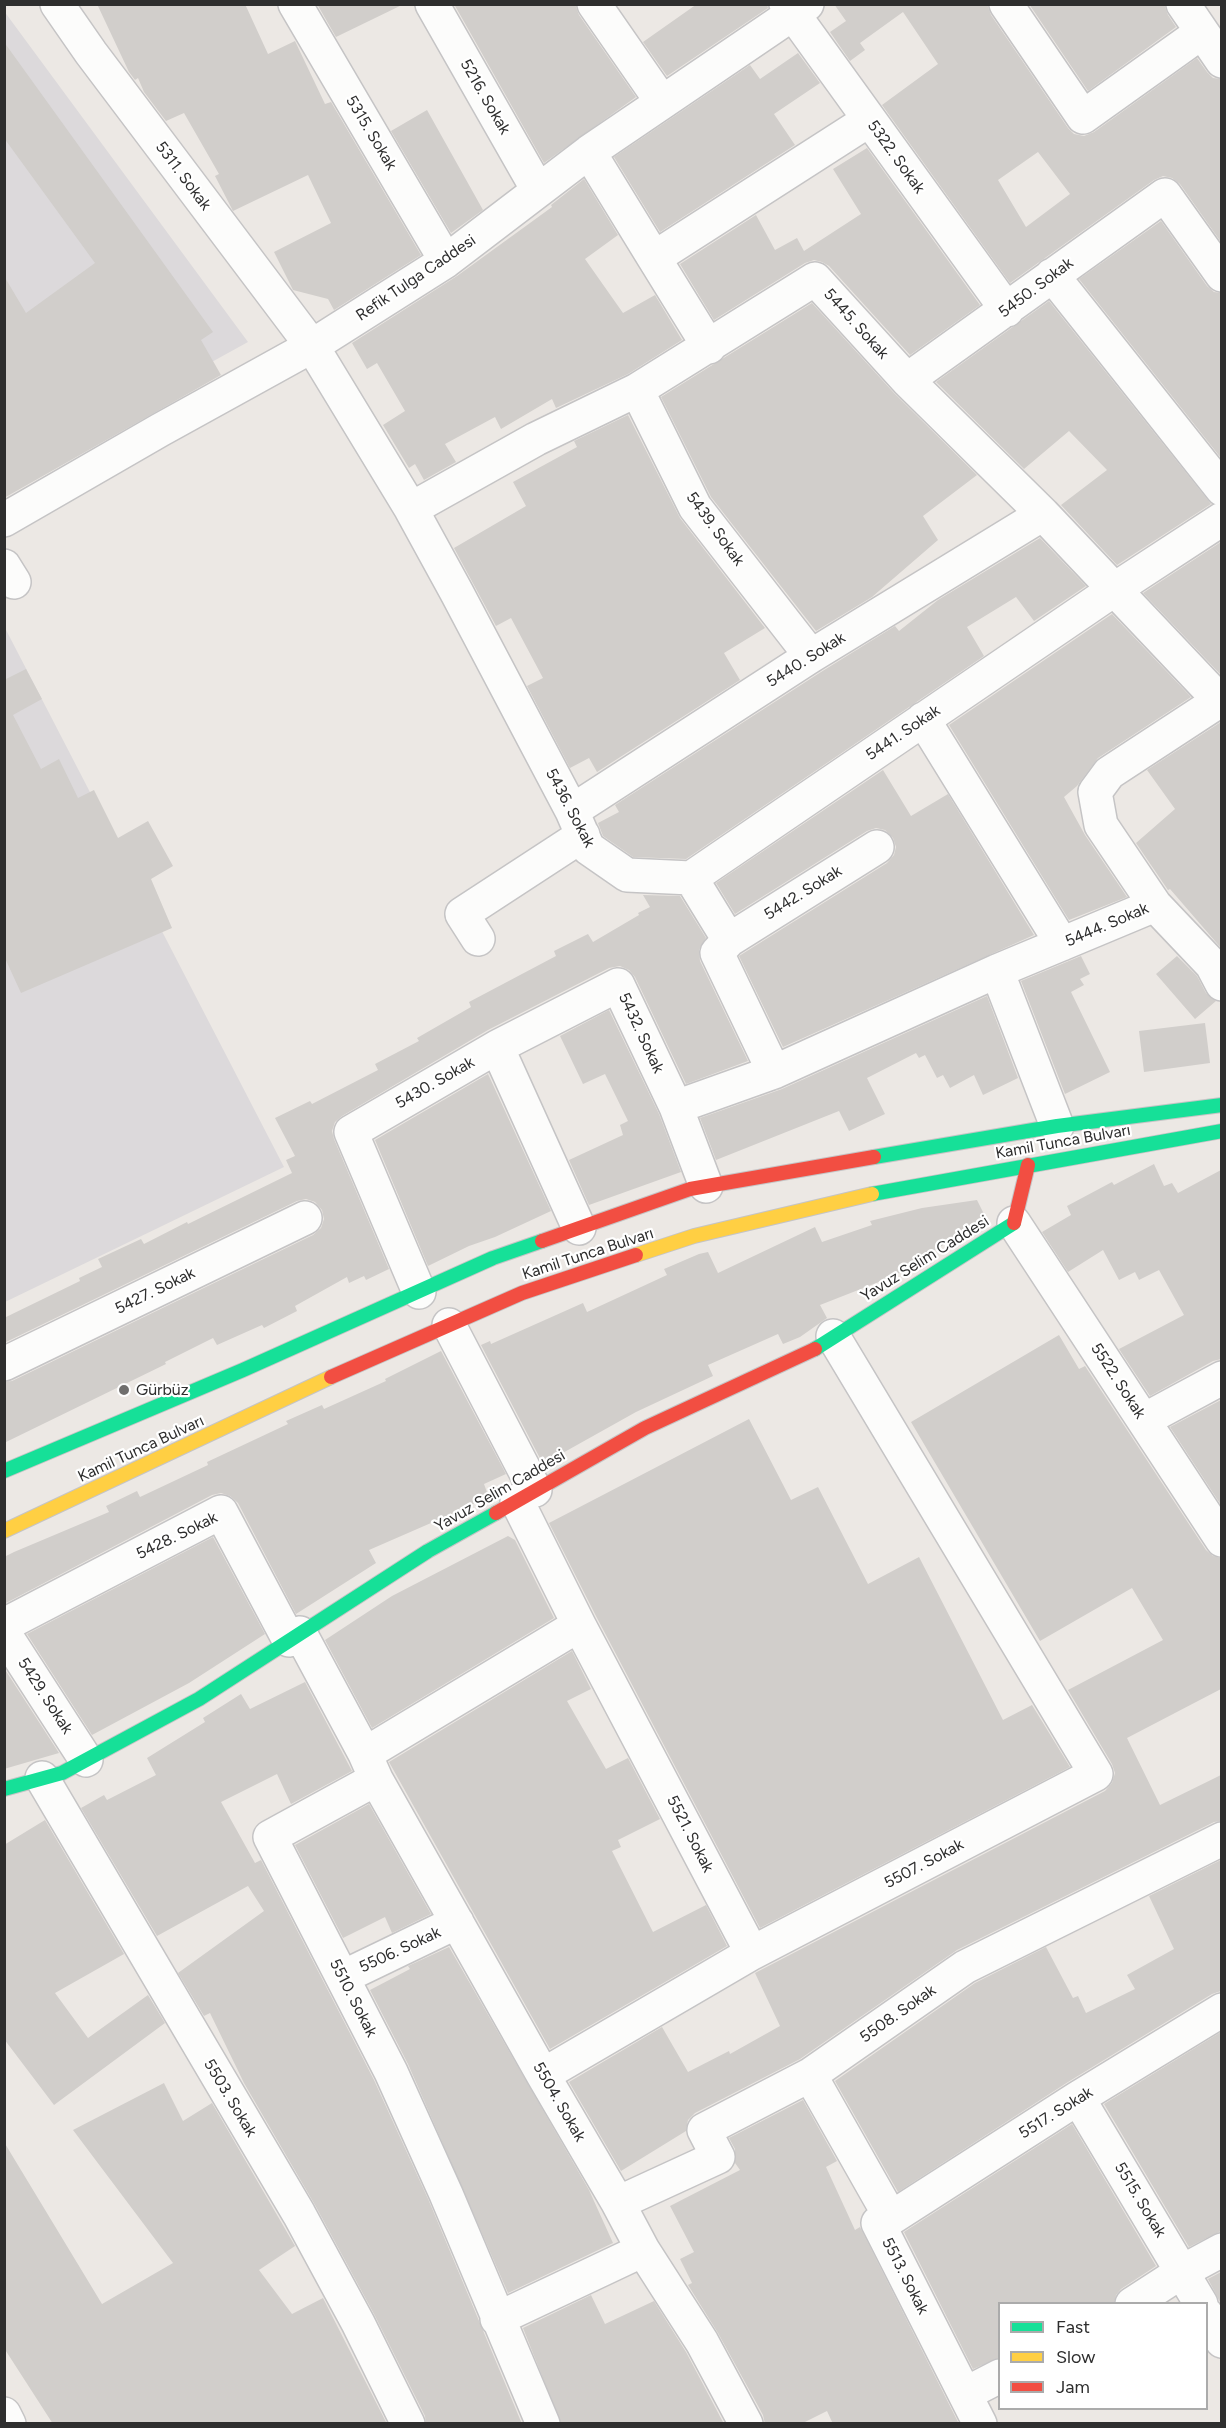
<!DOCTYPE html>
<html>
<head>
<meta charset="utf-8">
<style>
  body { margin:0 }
  #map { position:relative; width:1226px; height:2428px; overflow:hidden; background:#ece8e4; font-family:Figtree,sans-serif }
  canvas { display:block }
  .frame { position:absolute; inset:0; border:6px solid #2e2e2e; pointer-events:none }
  .legend { position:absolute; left:998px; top:2302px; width:210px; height:108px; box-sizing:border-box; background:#fff; border:2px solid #ababab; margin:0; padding:8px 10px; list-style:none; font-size:18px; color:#2e2e2e }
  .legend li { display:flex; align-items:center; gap:12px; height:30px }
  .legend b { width:30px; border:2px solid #ababab }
</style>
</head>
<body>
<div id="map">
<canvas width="1226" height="2428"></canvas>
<div class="frame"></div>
<ul class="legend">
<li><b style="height:8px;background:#16e098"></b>Fast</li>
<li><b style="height:8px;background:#ffcf43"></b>Slow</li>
<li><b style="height:8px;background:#f24e42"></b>Jam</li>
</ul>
</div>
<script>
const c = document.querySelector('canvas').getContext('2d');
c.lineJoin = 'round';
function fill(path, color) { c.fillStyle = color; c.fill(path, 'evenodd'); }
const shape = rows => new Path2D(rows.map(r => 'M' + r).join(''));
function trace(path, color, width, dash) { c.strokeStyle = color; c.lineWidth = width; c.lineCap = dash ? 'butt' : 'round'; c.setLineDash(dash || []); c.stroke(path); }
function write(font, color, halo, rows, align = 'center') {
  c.font = font + ' Figtree,sans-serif'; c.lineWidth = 4.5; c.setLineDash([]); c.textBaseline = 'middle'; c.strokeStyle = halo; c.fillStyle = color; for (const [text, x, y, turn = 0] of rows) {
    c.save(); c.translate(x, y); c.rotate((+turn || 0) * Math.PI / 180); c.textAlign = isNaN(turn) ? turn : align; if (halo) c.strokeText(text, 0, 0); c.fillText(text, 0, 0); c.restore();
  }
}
fill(shape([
  [4,11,248,342,5,476,4,476],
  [4,626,284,1167,5,1302,4,1302]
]), '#dcd9db');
fill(shape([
  [97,4,245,4,268,54,295,41,325,104,331,102,421,255,334,310,328,299,293,290,274,252,331,223,308,175,233,211,215,176,219,174,184,113,166,121,144,92,138,78,135,80,129,72],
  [317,4,404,4,336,37],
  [454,4,575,4,579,15,636,97,544,163],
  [697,4,767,4,768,8,667,76,643,42],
  [834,4,987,4,991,15,1068,128,1074,134,1084,136,1094,132,1197,58,1207,72,1213,78,1221,79,1221,242,1180,184,1172,178,1163,176,1154,180,1010,283,882,105,938,64,903,12,860,43,865,50,850,61,830,32,846,21],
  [1038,152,1070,194,1026,227,998,180],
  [1029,4,1164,4,1168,15,1176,27,1088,91],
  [4,42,213,332,201,340,221,375,4,498,4,276,26,313,95,263,4,138],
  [798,53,820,83,774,114,795,145,660,232,614,157,750,65,760,79],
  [427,110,483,210,451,233,391,131],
  [867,148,980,305,910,355,829,266,822,262,814,260,805,263,714,320,680,264,756,215,775,250,797,238,804,251,861,214,833,169],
  [584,179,618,235,585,259,623,313,655,295,682,340,628,374,556,408,552,399,501,429,495,417,445,444,456,462,424,480,415,464,409,468,383,425,405,411,377,363,367,369,352,343,457,276,552,207,551,205],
  [1161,221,1207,286,1214,292,1221,293,1221,458,1079,279],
  [1049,301,1211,504,1117,565,1061,505,1107,470,1069,431,1024,469,936,382],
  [812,303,894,393,977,475,923,516,938,540,872,597,816,631,711,497,661,397],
  [628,415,680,518,765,628,724,653,740,680,597,772,589,758,570,768,527,686,543,678,511,618,496,626,454,548,526,506,513,482,577,447,574,441],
  [1040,538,1086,586,1034,621,1016,597,967,627,984,656,686,859,633,857,603,836,598,823,619,812,615,805,821,672,895,626,899,631,938,600],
  [1221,542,1221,675,1143,593],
  [1112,614,1191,697,1098,758,1077,786,1064,797,1085,835,1127,897,1069,920,949,725],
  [26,669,42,699,13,715,41,769,59,759,78,798,94,790,118,838,148,821,173,866,151,879,172,928,21,993,4,956,4,680],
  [1221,722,1221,948,1170,889,1168,890,1136,843,1175,809,1147,770],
  [883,770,911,816,948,794,1034,935,783,1047,739,956,887,863,894,855,896,847,893,838,885,830,876,828,867,831,735,914,716,883],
  [643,895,680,896,706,938,699,950,700,961,748,1061,686,1084,635,977,629,970,620,966,609,968,488,1030,342,1116,335,1122,332,1131,334,1139,389,1269,366,1280,364,1276,349,1283,347,1277,295,1306,297,1311,264,1328,262,1325,217,1345,213,1338,165,1362,166,1364,4,1443,4,1382,12,1381,313,1235,321,1228,324,1219,322,1210,315,1202,306,1199,297,1201,4,1343,4,1318,80,1281,79,1278,102,1267,98,1259,141,1239,144,1244,187,1222,188,1224,292,1173,286,1160,295,1156,275,1118,310,1101,312,1104,378,1070,375,1064,419,1041,417,1038,471,1007,469,1002,556,956,554,951,588,934,593,942,639,915,638,913,650,907],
  [1081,956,1090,974,1080,979,1084,985,1071,992,1110,1072,1065,1094,1021,981],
  [1177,956,1197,976,1206,993,1216,1001,1195,1019,1156,974],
  [987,996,1018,1078,983,1095,974,1075,950,1088,943,1075,937,1078,925,1055,919,1058,916,1053,867,1078,885,1114,849,1131,839,1111,716,1160,700,1118,782,1089],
  [609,1010,659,1114,681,1172,589,1205,569,1160,623,1135,620,1125,628,1121,605,1074,583,1084,560,1036],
  [1205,1023,1210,1063,1144,1072,1139,1031],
  [488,1074,551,1211,495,1237,469,1246,428,1266,375,1140],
  [1154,1164,1164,1186,1172,1183,1178,1193,1221,1170,1221,1359,1213,1361,1150,1396,1119,1349,1184,1315,1159,1270,1139,1280,1135,1272,1119,1280,1103,1250,1068,1272,1042,1232,1071,1215,1067,1206,1112,1182,1114,1185],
  [977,1200,986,1218,894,1276,820,1305,827,1318,800,1337,783,1344,778,1334,708,1365,713,1376,636,1412,543,1464,481,1345,490,1341,491,1344,583,1303,587,1312,667,1275,664,1269,699,1254,708,1252,718,1273,815,1227,822,1242,872,1225,870,1221,922,1208],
  [1059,1335,1079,1369,1085,1366,1206,1550,1213,1556,1221,1558,1221,1689,1127,1738,1160,1805,1221,1775,1221,1821,1214,1822,957,1950,800,2059,695,2113,688,2120,686,2131,621,2171,569,2082,662,2027,688,2072,729,2051,730,2054,780,2026,755,1973,1105,1791,1112,1783,1115,1773,1112,1764,1068,1690,1163,1640,1132,1588,1040,1641,911,1422],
  [441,1351,506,1474,484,1484,488,1495,470,1506,369,1550,376,1563,296,1614,238,1503,230,1496,221,1493,212,1495,4,1604,4,1557,14,1552,109,1512,106,1506,137,1491,140,1497,208,1465,207,1462,288,1424,286,1421,322,1405,324,1409,386,1381,385,1379],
  [1221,1400,1221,1505,1170,1427],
  [749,1419,791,1500,818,1487,868,1584,919,1557,1003,1720,1032,1705,1070,1767,760,1928,596,1616,549,1523],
  [508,1536,515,1540,554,1618,372,1728,325,1640,392,1596],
  [213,1537,265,1634,189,1683,92,1735,27,1634],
  [572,1651,591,1689,567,1701,606,1769,628,1758,660,1819,618,1840,621,1847,612,1851,653,1932,706,1905,727,1946,550,2049,389,1762],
  [4,1668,59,1753,4,1769],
  [305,1682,352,1771,291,1804,277,1774,221,1802,255,1863,261,1860,374,2080,429,2201,522,2424,426,2424,425,2416,374,2314,315,2205,244,2083,210,2013,204,2016,178,1973,264,1911,248,1886,157,1936,81,1808,104,1795,107,1800,156,1775,147,1758,205,1722,203,1718,241,1694,250,1709],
  [369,1804,431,1914,392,1933,385,1917,343,1938,295,1845],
  [45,1820,124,1954,55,1993,88,2038,148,1995,165,2023,54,2105,4,2039,4,1845],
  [1221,1860,1221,1991,1212,1994,1068,2082,898,2192,835,2081,975,1983,1046,1947,1073,1998,1078,1996,1086,2013,1135,1989,1127,1975,1174,1949,1149,1896],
  [449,1947,589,2190,613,2243,508,2293,408,2064,370,1990,410,1969,408,1966],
  [1221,2032,1221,2231,1189,2247,1104,2104],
  [164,2083,183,2121,212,2103,295,2246,259,2270,292,2314,323,2298,387,2424,53,2424,4,2348,4,2142,102,2304,173,2263,73,2130],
  [803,2100,837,2161,826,2167,855,2230,860,2227,959,2424,833,2424,827,2411,801,2424,765,2424,763,2415,718,2333,688,2285,692,2283,680,2259,694,2252,670,2206,740,2170,735,2163,735,2149,729,2138],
  [1072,2124,1156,2266,1121,2289,1116,2295,1114,2304,999,2304,999,2358,973,2369,904,2232],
  [1221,2272,1221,2304,1208,2279],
  [591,2295,605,2324,654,2301,686,2352,724,2424,561,2424,523,2328]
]), '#d1cecb');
const street = shape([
  [57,4,91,53,312,346,411,509,457,593,572,811,588,848,627,875,691,878,729,940,717,953,774,1072,676,1107,706,1186],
  [295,4,446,261],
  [432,4,538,190],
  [594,4,662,102],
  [786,4,1007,310],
  [1006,4,1083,117,1202,32],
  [1183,4,1222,61],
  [589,152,654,258,869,120],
  [654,258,709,347],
  [1052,275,1222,489],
  [907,380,1165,195,1222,275],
  [637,390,695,507,811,656],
  [411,509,536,439,637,390,815,279,907,380,1043,514,1222,703],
  [4,520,160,430,312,346,446,261,589,152,807,4],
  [4,566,14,582],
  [923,719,1062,944],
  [572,811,811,656,1043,514],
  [691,878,1115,589,1222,519],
  [1155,905,1101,825,1095,792,1109,773,1222,699],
  [478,939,462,914,583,835],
  [729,940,877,847],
  [997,971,1057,1126],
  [497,1047,618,985,676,1107],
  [774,1072,997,971,1155,905,1212,965,1222,984],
  [1014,1223,1222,1540],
  [419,1292,351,1132,497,1047,579,1228],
  [449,1325,535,1490],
  [4,1364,305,1218],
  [1144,1420,1222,1378],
  [517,1501,579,1625,752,1953,543,2075],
  [4,1625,221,1512,289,1640],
  [4,1633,86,1760],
  [300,1633,365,1754,376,1779,270,1837,391,2072,446,2194,543,2424],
  [365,1754,579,1625],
  [42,1778,299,2214,358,2323,408,2424],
  [376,1779,543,2075,618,2203,643,2250,702,2342,746,2424],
  [752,1953,1096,1774,833,1336],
  [343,1977,457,1922],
  [810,2075,891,2218,878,2223,980,2424],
  [1078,2098,1201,2304],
  [618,2203,718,2157,704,2130,810,2075,965,1967,1222,1839],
  [891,2218,1078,2098,1222,2010],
  [1132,2304,1183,2271,1222,2250],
  [1206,2314,1222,2341],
  [497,2319,643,2250],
  [965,2394,1000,2376],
  [4,2414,9,2424]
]);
const fast = shape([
  [874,1157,1057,1126,1222,1105],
  [872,1194,1222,1131],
  [815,1349,1014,1223],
  [4,1471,243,1370,493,1258,542,1241],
  [4,1789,62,1773,199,1699,428,1551,496,1513]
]);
const slow = shape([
  [636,1255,694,1236,872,1194],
  [4,1531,331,1377]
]);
const jam = shape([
  [1014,1223,1028,1165],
  [542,1241,690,1189,874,1157],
  [331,1377,522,1293,636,1255],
  [496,1513,645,1428,815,1349]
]);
trace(street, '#c5c4c5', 36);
trace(fast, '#c5c4c5', 16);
trace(slow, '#c5c4c5', 16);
trace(jam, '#c5c4c5', 16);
trace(street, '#fcfcfb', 33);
trace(fast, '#16e098', 14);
trace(slow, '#ffcf43', 14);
trace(jam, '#f24e42', 14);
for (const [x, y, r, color] of [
  [124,1390,6,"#706f6e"]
]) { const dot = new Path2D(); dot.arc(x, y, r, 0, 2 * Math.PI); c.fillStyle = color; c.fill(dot); trace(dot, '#fff', 2); }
write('16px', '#2e2e2e', '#fff', [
  ["5216. Sokak",485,97,60],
  ["5315. Sokak",371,133,59],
  ["5322. Sokak",896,157,54],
  ["5311. Sokak",183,176,53],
  ["Refik Tulga Caddesi",416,278,-34],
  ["5450. Sokak",1036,288,-37],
  ["5445. Sokak",856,324,48],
  ["5439. Sokak",715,529,54],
  ["5440. Sokak",806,660,-32],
  ["5441. Sokak",903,733,-34],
  ["5436. Sokak",570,808,62],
  ["5442. Sokak",803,893,-32],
  ["5444. Sokak",1107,925,-23],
  ["5432. Sokak",641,1033,65],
  ["5430. Sokak",435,1083,-30],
  ["Kamil Tunca Bulvarı",1063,1142,-10],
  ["Kamil Tunca Bulvarı",588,1254,-18],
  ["Yavuz Selim Caddesi",925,1259,-32],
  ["5427. Sokak",155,1291,-26],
  ["5522. Sokak",1118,1381,57],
  ["Kamil Tunca Bulvarı",141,1449,-25],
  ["Yavuz Selim Caddesi",500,1491,-30],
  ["5428. Sokak",177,1536,-26],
  ["5429. Sokak",45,1696,57],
  ["5521. Sokak",690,1834,63],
  ["5507. Sokak",924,1864,-28],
  ["5506. Sokak",400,1950,-25],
  ["5510. Sokak",353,1998,63],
  ["5508. Sokak",898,2014,-35],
  ["5503. Sokak",230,2098,59],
  ["5504. Sokak",559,2102,60],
  ["5517. Sokak",1056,2113,-32],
  ["5515. Sokak",1140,2200,59],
  ["5513. Sokak",905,2276,63]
]);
write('16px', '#2e2e2e', '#fff', [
  ["Gürbüz",136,1390]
], 'left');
</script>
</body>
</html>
